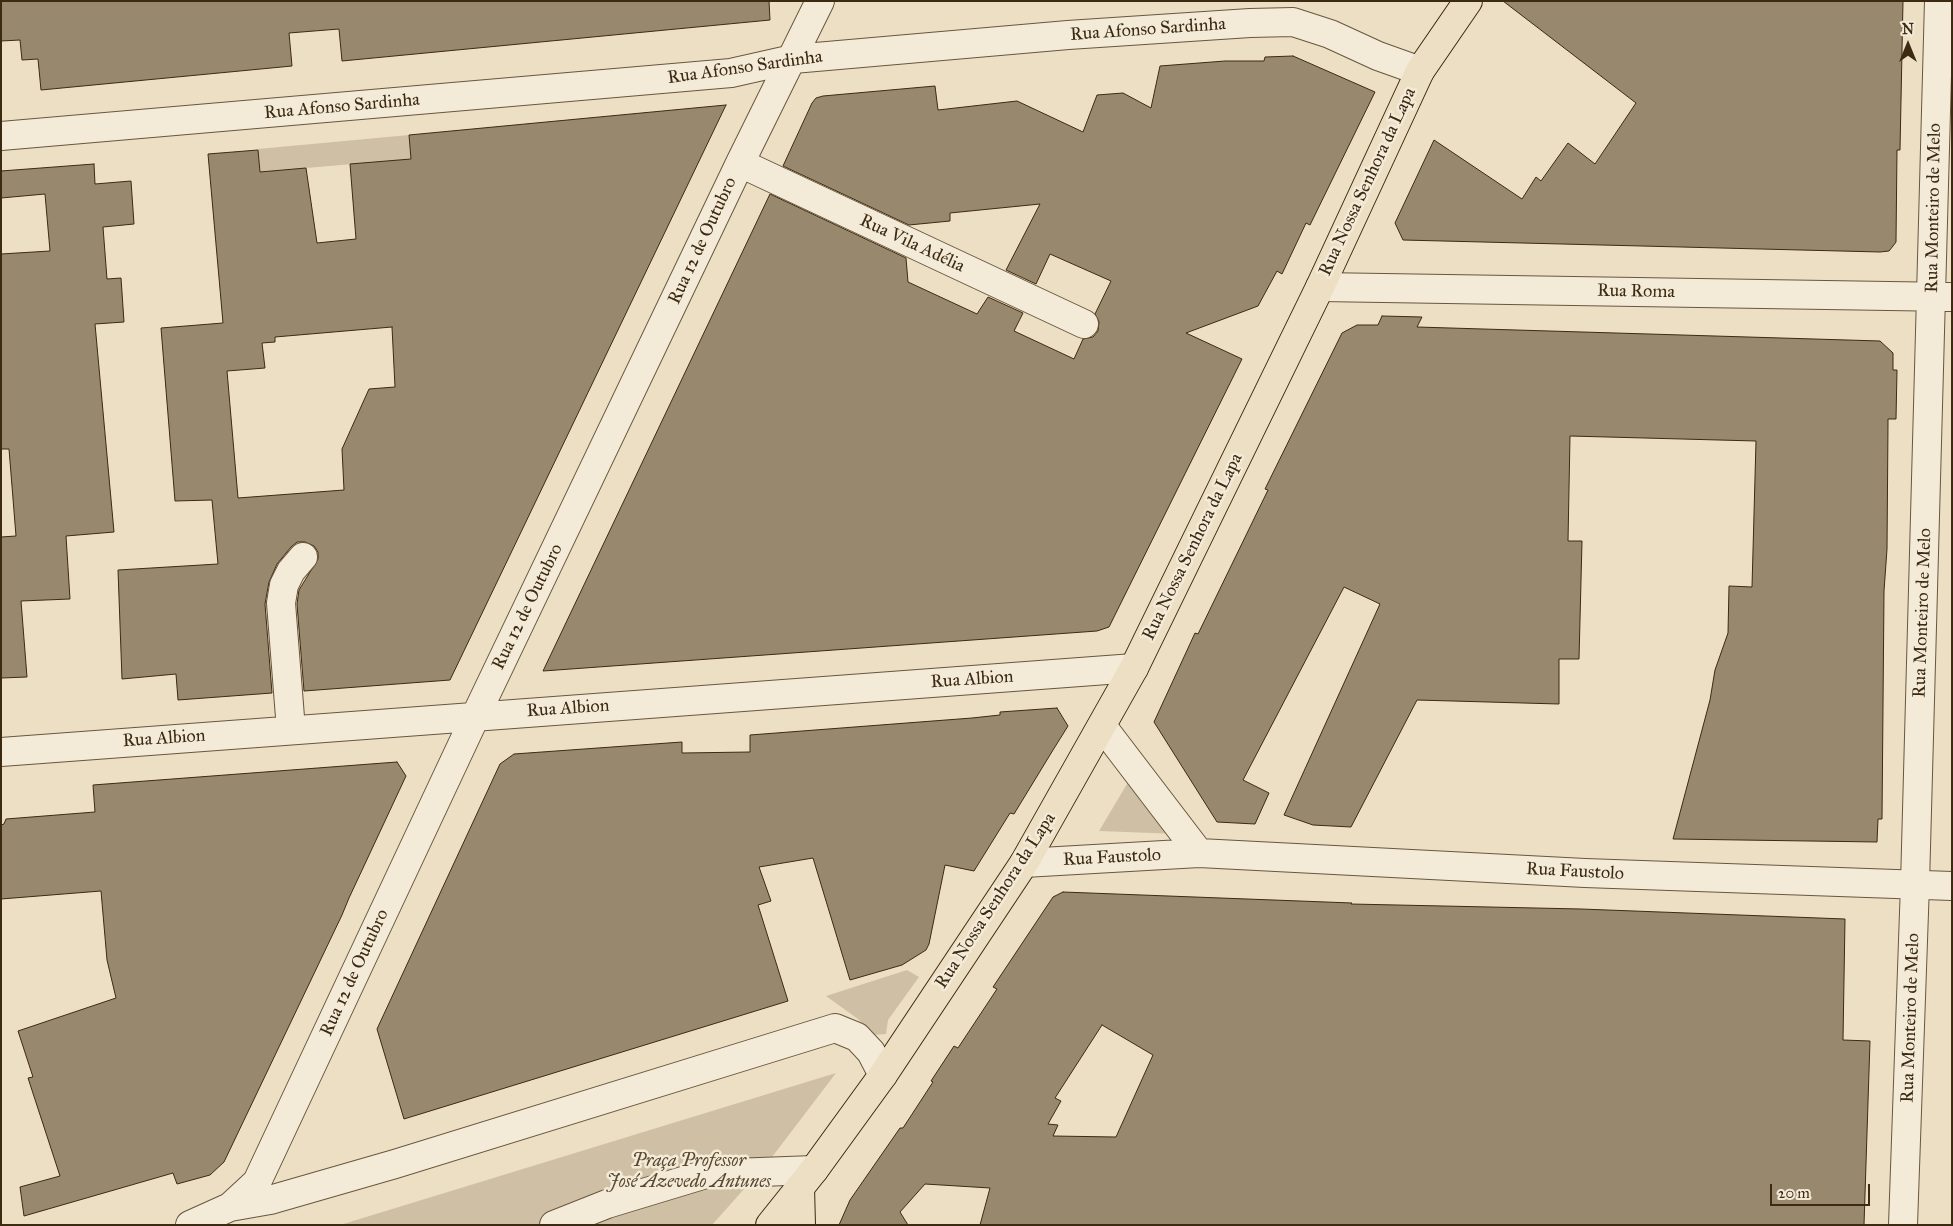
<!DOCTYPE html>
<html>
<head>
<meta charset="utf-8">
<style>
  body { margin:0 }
  #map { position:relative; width:1953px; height:1226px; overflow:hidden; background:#eddfc3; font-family:"IM FELL Great Primer",serif }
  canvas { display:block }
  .frame { position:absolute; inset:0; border:2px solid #3c2a12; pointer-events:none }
  .north { position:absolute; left:1883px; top:20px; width:50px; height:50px; -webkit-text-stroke:4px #f3ead8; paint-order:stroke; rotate:0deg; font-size:14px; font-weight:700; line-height:20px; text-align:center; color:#3c2a12 }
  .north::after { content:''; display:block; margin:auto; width:18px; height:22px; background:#3c2a12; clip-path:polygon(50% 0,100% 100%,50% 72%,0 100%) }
  .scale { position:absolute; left:1770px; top:1184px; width:100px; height:22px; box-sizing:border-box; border:2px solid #3c2a12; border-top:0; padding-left:6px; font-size:15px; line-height:18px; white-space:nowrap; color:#3c2a12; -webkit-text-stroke:4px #f3ead8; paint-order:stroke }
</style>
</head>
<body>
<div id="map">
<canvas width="1953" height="1226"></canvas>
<div class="frame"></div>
<div class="north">N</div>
<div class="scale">20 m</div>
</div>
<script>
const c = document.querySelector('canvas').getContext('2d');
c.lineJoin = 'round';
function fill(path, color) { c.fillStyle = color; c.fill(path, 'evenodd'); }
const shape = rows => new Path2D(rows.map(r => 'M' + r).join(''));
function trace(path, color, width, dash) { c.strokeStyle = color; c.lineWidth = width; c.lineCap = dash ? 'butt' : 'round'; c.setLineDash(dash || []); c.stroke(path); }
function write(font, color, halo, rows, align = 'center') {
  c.font = font + ' "IM FELL Great Primer",serif'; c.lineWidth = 5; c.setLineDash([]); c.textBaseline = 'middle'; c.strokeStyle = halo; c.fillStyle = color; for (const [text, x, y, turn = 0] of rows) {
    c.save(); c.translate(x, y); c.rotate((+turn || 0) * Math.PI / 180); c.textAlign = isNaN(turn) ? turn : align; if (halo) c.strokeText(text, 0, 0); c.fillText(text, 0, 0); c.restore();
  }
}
fill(shape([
  [409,135,411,159,260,172,258,149],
  [1130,779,1178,834,1099,831],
  [907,970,919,977,888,1020,886,1034,873,1035,858,1019,826,996],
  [836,1073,769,1161,712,1225,340,1225]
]), '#cfc0a5');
const building = shape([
  [1,1,769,1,770,20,342,61,339,29,289,33,292,66,41,90,38,59,22,60,20,40,1,41,1,1],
  [1503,1,1903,1,1900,150,1897,150,1896,242,1893,246,1889,251,1880,252,1403,240,1395,223,1434,140,1522,199,1536,177,1541,181,1568,143,1595,164,1636,103,1503,1],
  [1293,56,1375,92,1310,225,1306,223,1282,274,1277,271,1258,306,1186,333,1242,359,1109,627,1097,631,543,671,770,194,906,258,908,282,977,314,988,297,1023,313,1014,331,1074,359,1083,339,1093,337,1098,331,1099,322,1095,314,1111,281,1050,254,1036,284,1006,270,1040,204,950,213,950,221,909,225,783,166,812,103,816,98,823,96,935,86,938,110,1017,101,1083,132,1097,95,1123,93,1151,108,1160,66,1225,61,1264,61,1265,57,1293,56],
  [726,105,450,680,304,691,297,604,299,590,318,559,318,552,314,546,305,542,297,542,291,547,277,564,269,582,265,604,272,693,178,700,176,674,122,679,118,570,218,564,212,500,175,501,161,328,223,323,208,154,258,150,260,172,306,168,317,243,356,239,350,164,411,159,409,135,726,105],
  [392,327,395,387,369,389,342,449,344,490,238,498,227,371,265,368,262,343,275,342,275,337,392,327],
  [94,164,95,184,131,181,134,224,103,227,107,279,121,278,124,322,95,324,114,532,66,536,70,599,21,601,27,677,1,678,1,537,16,536,9,449,1,449,1,254,50,251,45,194,1,198,1,171,94,164],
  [1382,316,1422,317,1417,327,1880,341,1893,353,1893,370,1897,370,1896,419,1888,419,1888,424,1887,549,1884,591,1882,819,1878,819,1877,842,1673,839,1710,700,1715,670,1728,633,1729,586,1752,587,1756,441,1570,436,1568,541,1582,541,1579,659,1559,659,1559,704,1417,700,1351,827,1313,825,1284,815,1380,604,1344,587,1243,780,1269,793,1255,824,1217,822,1154,722,1195,633,1198,634,1268,490,1265,489,1342,333,1357,325,1378,325,1382,316],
  [1057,708,1068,726,1053,750,1014,814,1010,813,974,871,945,865,929,944,926,950,902,965,850,980,813,858,759,867,771,901,758,905,788,1001,404,1119,377,1029,500,764,514,754,682,742,682,753,750,752,750,735,972,718,1000,715,1000,712,1057,708],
  [397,762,406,776,349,898,342,915,224,1162,210,1175,177,1184,173,1173,24,1216,20,1187,60,1176,28,1078,33,1077,18,1031,116,998,107,960,101,891,1,899,1,825,4,824,6,819,95,812,93,785,397,762],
  [1063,892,1352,903,1351,904,1581,909,1845,919,1843,1040,1870,1041,1864,1225,980,1225,990,1188,925,1184,900,1212,908,1225,839,1225,850,1200,900,1128,903,1128,933,1082,931,1081,954,1046,958,1048,997,989,993,987,1053,897,1063,892],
  [1102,1025,1153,1055,1116,1137,1053,1136,1058,1125,1048,1124,1061,1101,1055,1098,1102,1025]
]);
fill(building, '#98886e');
trace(building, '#3c2a12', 1);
const minor = shape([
  [1,136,731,73,793,59,1068,35,1250,23,1293,22,1330,34,1378,56,1420,71],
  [740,163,1084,324],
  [1320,287,1952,297],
  [1102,726,1199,853],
  [291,730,281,603,284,585,291,571,303,557],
  [1,752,1134,668],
  [1024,863,1199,853,1585,873,1952,886],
  [230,1207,257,1182,476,715,740,163,820,1],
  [190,1225,230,1207,270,1200,395,1164,835,1028,857,1037,871,1052,883,1075],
  [554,1225,607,1204,706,1174,814,1170],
  [1903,1225,1915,884,1939,1]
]);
const major = shape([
  [800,1187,801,1225],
  [770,1225,814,1170,883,1075,1024,863,1134,668,1320,287,1420,71,1468,1]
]);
trace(minor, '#68573e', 30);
trace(major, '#3c2a12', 30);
trace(minor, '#f3ead8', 28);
trace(major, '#eddfc3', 28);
write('18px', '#3c2a12', '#f3ead8', [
  ["Rua Afonso Sardinha",1148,30,-4],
  ["Rua Afonso Sardinha",745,68,-8],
  ["Rua Afonso Sardinha",342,107,-5],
  ["Rua Nossa Senhora da Lapa",1368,182,-65],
  ["Rua Monteiro de Melo",1934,208,-89],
  ["Rua 12 de Outubro",703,241,-65],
  ["Rua Vila Adélia",912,244,25],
  ["Rua Roma",1636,292,1],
  ["Rua Nossa Senhora da Lapa",1193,547,-64],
  ["Rua 12 de Outubro",528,607,-64],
  ["Rua Monteiro de Melo",1923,613,-88],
  ["Rua Albion",972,680,-4],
  ["Rua Albion",568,709,-4],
  ["Rua Albion",164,739,-4],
  ["Rua Faustolo",1112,858,-3],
  ["Rua Faustolo",1575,872,3],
  ["Rua Nossa Senhora da Lapa",996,901,-57],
  ["Rua 12 de Outubro",355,973,-65],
  ["Rua Monteiro de Melo",1911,1018,-88]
]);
write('italic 18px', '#59482f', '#f3ead8', [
  ["Praça Professor",689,1162],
  ["José Azevedo Antunes",689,1183]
]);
</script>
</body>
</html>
